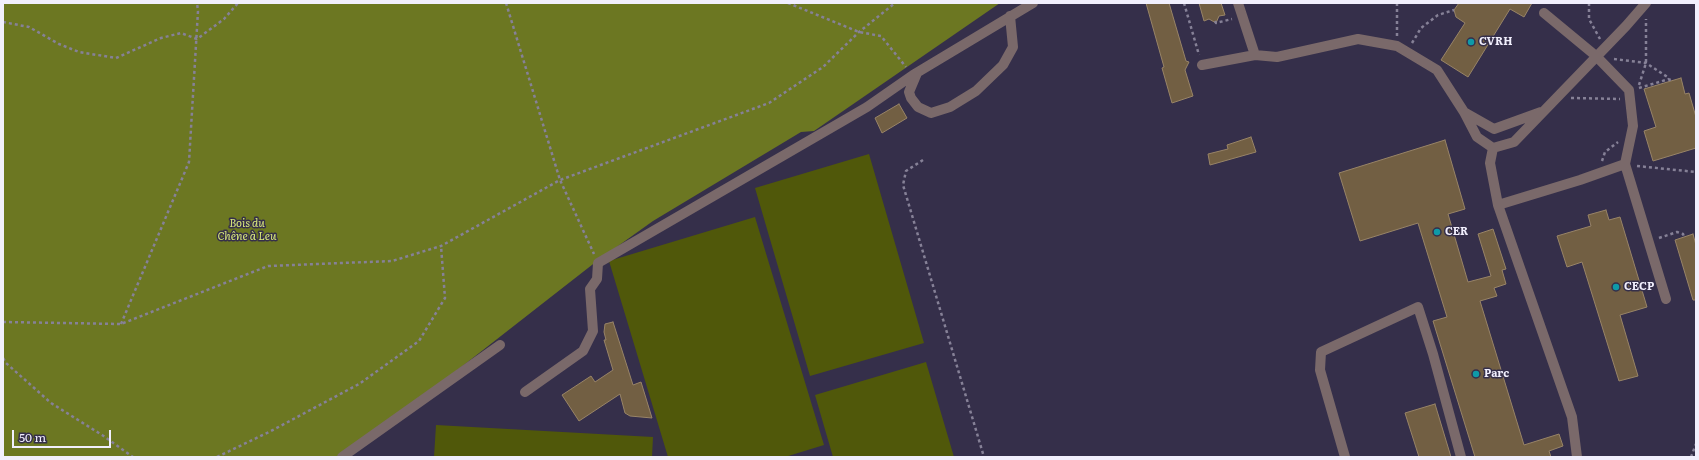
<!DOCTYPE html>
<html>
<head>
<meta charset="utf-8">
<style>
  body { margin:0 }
  #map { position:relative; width:1699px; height:460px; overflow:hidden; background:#352f4a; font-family:Literata,serif }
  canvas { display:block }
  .frame { position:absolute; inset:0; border:4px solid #f1effd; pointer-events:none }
  .scale { position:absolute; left:12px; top:430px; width:99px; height:18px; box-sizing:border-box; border:2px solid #f1effd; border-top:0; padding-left:5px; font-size:12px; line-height:14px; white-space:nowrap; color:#f1effd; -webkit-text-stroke:3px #352f4a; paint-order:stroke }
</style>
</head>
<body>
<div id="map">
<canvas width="1699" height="460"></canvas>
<div class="frame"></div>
<div class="scale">50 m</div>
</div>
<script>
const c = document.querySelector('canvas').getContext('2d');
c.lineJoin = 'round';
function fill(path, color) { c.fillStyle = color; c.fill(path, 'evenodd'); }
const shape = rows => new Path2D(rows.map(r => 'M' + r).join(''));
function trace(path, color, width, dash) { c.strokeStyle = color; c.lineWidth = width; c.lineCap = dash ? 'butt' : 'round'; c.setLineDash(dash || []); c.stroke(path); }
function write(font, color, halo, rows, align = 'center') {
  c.font = font + ' Literata,serif'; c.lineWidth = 3; c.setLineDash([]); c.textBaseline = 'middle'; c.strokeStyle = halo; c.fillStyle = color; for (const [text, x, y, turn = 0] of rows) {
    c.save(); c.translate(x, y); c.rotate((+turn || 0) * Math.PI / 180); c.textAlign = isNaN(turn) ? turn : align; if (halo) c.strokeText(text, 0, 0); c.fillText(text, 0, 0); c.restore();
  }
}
fill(shape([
  [869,154,924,343,810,376,755,188],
  [755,217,824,445,785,457,668,457,609,261],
  [926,362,954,457,833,457,815,395],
  [436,425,653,437,652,457,434,457]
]), '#50580a');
fill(shape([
  [3,3,1000,3,814,131,801,132,653,221,597,261,346,457,3,457]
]), '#6c7722');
const building = shape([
  [1146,3,1169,3,1186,61,1189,62,1185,70,1193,96,1172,103,1162,68,1164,67,1146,3],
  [1199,3,1221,3,1225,15,1219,16,1216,23,1209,19,1204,21,1199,3],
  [1459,3,1532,3,1524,17,1510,9,1468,77,1441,60,1465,23,1456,17,1454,10,1459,3],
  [1681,78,1685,94,1689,93,1696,117,1696,148,1653,161,1644,131,1656,127,1644,89,1681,78],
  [899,104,907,118,882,133,875,118,899,104],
  [1251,137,1256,152,1210,165,1208,154,1228,149,1227,145,1251,137],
  [1445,140,1465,209,1448,214,1468,282,1491,276,1478,234,1493,229,1506,269,1502,270,1506,284,1494,288,1497,296,1480,301,1524,445,1559,434,1563,446,1549,451,1551,457,1475,457,1433,321,1447,317,1418,223,1360,241,1339,173,1445,140],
  [1606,210,1609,220,1620,217,1647,307,1620,315,1638,376,1619,381,1582,262,1567,267,1557,236,1591,226,1588,215,1606,210],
  [1693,234,1696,245,1696,300,1693,300,1675,240,1693,234],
  [613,322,633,385,641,382,652,418,630,416,625,413,620,394,579,421,562,395,591,376,595,382,613,370,604,340,606,340,604,332,605,324,613,322],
  [1435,404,1451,457,1419,457,1405,413,1435,404]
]);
fill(building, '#725f43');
trace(building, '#988467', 1);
trace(shape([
  [506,3,560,180,594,254],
  [788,3,859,32,881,36,906,67],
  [1184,3,1199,55],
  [1589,3,1589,19,1600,39],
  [1215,21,1216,23,1232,19],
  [3,22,29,27,59,44,79,52,116,58,161,38,181,33,197,39,224,19,238,3],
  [1397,36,1397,3],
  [1412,43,1421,28,1438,15,1454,10],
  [1614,59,1646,63,1669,78,1670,81],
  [1639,85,1646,63,1646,19],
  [1639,88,1669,79],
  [1571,98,1620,99],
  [923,160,906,171,903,185,984,457],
  [1602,161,1605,152,1618,142],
  [1637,166,1696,172],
  [1659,238,1677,232,1683,234,1684,237],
  [3,322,121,324,268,266,392,261,441,246,560,180,769,103,823,67,859,32,895,3],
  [121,324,189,162,198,11,197,3],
  [3,358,6,363,51,403,102,435,133,457],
  [217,457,271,431,359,384,419,341,445,298,441,246],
  [1691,457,1696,444]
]), '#868197', 2.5, [3, 3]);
trace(shape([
  [1238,3,1255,55],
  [1544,13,1596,56,1629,90,1633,126,1625,164],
  [1202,65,1255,55,1277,57,1358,39,1397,46,1437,70,1464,112,1477,137,1493,148,1514,142,1626,26,1646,3],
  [917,73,909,92,911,98,918,107,931,113,950,107,976,91,1003,65,1013,47,1010,16],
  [1464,112,1494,129,1541,112],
  [1493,148,1490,163,1498,205,1572,417,1577,457],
  [1498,205,1580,180,1625,164,1666,299],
  [525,392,583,351,593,331,590,289,597,279,598,263,867,107,913,75,1033,3],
  [342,457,500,345],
  [1345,457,1320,370,1321,352,1418,307,1433,354,1461,457]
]), '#7a696a', 10);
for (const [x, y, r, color] of [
  [1471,42,4,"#0f9aa8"],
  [1437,232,4,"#0f9aa8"],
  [1616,287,4,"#0f9aa8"],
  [1476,374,4,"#0f9aa8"]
]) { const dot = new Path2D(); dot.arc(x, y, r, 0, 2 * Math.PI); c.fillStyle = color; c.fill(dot); trace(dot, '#352f4a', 1.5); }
write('bold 11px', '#f1effd', '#352f4a', [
  ["CVRH",1479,42],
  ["CER",1445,232],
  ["CECP",1624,287],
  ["Parc",1484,374]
], 'left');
write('italic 11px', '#daea7b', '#352f4a', [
  ["Bois du",247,224],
  ["Chêne à Leu",247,237]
]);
</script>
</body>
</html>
